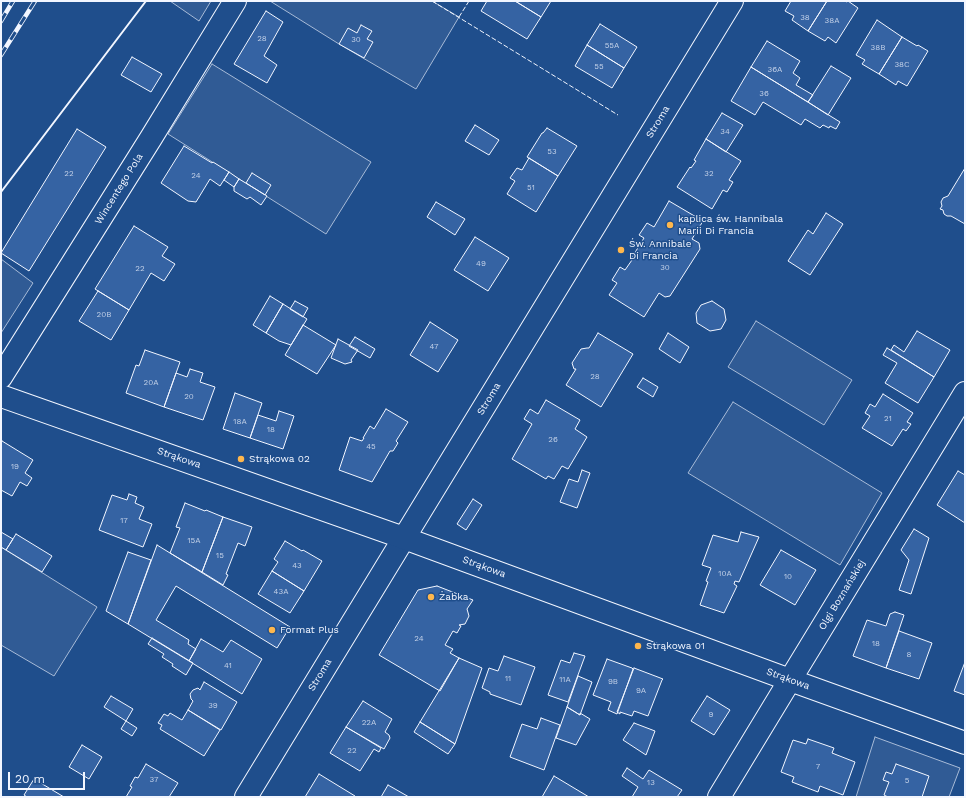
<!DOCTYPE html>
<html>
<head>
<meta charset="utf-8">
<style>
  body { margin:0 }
  #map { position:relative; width:966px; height:798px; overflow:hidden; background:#1f4e8c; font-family:"Work Sans",sans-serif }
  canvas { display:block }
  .frame { position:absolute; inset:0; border:2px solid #f2f6ff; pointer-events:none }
  .scale { position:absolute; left:8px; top:772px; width:77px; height:18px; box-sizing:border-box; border:2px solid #f2f6ff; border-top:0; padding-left:5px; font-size:12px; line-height:14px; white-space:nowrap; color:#f2f6ff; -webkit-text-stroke:3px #1f4e8c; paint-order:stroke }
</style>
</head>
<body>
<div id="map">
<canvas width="966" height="798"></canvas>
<div class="frame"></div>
<div class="scale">20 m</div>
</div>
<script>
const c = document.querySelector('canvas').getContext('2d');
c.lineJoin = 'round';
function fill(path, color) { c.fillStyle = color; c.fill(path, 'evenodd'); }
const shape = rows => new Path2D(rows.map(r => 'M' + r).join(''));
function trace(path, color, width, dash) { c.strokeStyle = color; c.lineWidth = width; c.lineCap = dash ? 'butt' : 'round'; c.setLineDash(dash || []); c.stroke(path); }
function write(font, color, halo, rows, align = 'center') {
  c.font = font + ' "Work Sans",sans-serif'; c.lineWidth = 3; c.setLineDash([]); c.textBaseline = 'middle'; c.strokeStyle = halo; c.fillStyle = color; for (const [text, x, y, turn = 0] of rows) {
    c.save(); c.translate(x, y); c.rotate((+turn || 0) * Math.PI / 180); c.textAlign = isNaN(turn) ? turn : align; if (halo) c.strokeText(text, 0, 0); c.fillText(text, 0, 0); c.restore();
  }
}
const green = shape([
  [170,1,211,1,199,21,170,1],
  [270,1,432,1,459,17,416,89,339,44,270,1],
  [212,64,371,162,326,234,168,134,212,64],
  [1,259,33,283,1,333,1,259],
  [756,321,852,380,824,425,728,367,756,321],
  [733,402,882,493,840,565,688,473,733,402],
  [1,547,97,607,54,676,1,645,1,547],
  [875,737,960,768,949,797,856,797,875,737]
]);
fill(green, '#305b95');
trace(green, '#a8bbd7', 1);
const building = shape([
  [487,1,515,1,541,17,527,39,481,11,487,1],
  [515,1,551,1,541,17,515,1],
  [791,1,827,1,808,31,792,20,794,16,785,11,791,1],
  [827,1,845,1,847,2,848,1,858,8,836,43,828,37,825,41,808,31,827,1],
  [266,11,283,22,264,56,277,65,267,83,234,64,266,11],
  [877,20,902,37,879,74,862,64,865,60,856,55,877,20],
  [600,24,637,47,624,68,587,45,600,24],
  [361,25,372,31,367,39,373,42,364,58,339,44,348,28,357,33,361,25],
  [902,37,917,46,918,45,928,51,907,86,898,81,896,85,879,74,902,37],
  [767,41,800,61,793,73,800,78,796,85,813,95,808,102,751,67,767,41],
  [587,45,624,68,612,88,575,66,587,45],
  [132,57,162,74,151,92,121,75,132,57],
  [831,66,851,78,828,115,808,102,831,66],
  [751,67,840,122,836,129,830,126,829,128,823,125,820,128,805,119,801,125,763,102,755,115,731,101,751,67],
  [722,113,743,125,726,152,706,139,722,113],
  [475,125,499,140,489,155,465,141,475,125],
  [547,128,577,146,558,176,527,157,542,133,543,133,547,128],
  [77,129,106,147,29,271,1,253,77,129],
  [706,139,741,161,729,180,733,182,727,192,723,190,712,209,677,187,690,167,691,168,696,161,694,160,706,139],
  [184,146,212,163,213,162,229,172,220,186,210,179,196,202,188,201,161,183,184,146],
  [529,158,558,176,536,212,507,194,515,181,510,178,517,168,522,170,529,158],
  [965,168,965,224,951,216,947,216,944,214,943,210,940,209,942,206,941,202,943,198,948,196,965,168],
  [229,172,239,179,234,187,224,180,229,172],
  [252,173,271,185,265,195,246,183,252,173],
  [239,179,267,196,261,205,250,197,247,199,234,191,234,187,239,179],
  [669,201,703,221,692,239,699,243,700,249,670,296,665,297,659,293,644,317,609,295,617,283,612,280,620,267,625,270,632,260,631,259,644,238,639,235,647,223,654,227,669,201],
  [436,202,465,219,455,235,427,217,436,202],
  [826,213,843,224,810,275,788,261,808,230,813,234,826,213],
  [134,226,168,247,162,256,175,264,164,281,151,273,129,310,95,289,134,226],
  [475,237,509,258,488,291,454,270,475,237],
  [98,291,129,310,111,340,79,321,98,291],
  [270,296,283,304,266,333,253,325,270,296],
  [295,301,308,308,303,317,290,309,295,301],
  [712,301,724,309,726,320,721,329,710,331,697,323,696,313,701,305,712,301],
  [283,304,307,319,291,345,279,341,266,333,283,304],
  [430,322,458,340,438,372,410,355,430,322],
  [303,325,336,345,317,374,285,355,303,325],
  [917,331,950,350,934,377,891,350,894,345,904,352,917,331],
  [598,333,633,354,601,407,566,385,576,369,574,369,572,363,581,349,587,348,589,348,598,333],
  [668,333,689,347,680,363,659,349,668,333],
  [355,337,375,349,370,358,349,346,355,337],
  [338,339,358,350,351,360,352,362,345,364,331,358,338,339],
  [887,348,934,377,918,403,885,383,897,363,883,355,887,348],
  [145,350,180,362,164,407,126,393,136,365,139,366,145,350],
  [190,369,203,373,200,382,215,387,203,420,164,407,176,373,187,377,190,369],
  [643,378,658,387,653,397,637,387,643,378],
  [235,393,262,403,250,438,223,429,235,393],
  [883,394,913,413,907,422,911,424,906,431,903,429,892,446,862,428,870,416,865,413,870,404,875,407,883,394],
  [546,400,580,420,575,429,587,437,568,469,562,466,554,479,548,476,546,479,512,459,532,424,524,419,530,409,538,414,546,400],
  [386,409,408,422,396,441,398,443,393,451,390,451,372,482,339,470,350,437,362,441,364,438,363,438,370,426,374,429,386,409],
  [279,411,294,416,283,449,250,438,258,415,276,421,279,411],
  [2,441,33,460,25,473,32,478,27,486,20,482,12,496,1,490,1,442,2,441],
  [582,470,590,473,577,508,560,502,569,479,578,482,582,470],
  [958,471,965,475,965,523,937,505,958,471],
  [129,494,137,497,135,503,144,507,139,519,152,524,143,547,99,530,112,495,127,500,129,494],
  [473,499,482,505,466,530,457,524,473,499],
  [185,503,205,511,206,510,223,517,202,572,170,553,180,528,176,527,185,503],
  [223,517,252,527,245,546,238,543,226,574,228,575,223,585,202,572,223,517],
  [914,529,929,538,911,594,899,590,909,560,901,550,914,529],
  [1,532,13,539,6,550,1,547,1,532],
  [741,532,759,537,739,582,735,581,734,584,737,586,724,613,700,605,708,582,706,581,711,568,702,565,713,535,738,542,741,532],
  [16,534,52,556,42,572,6,550,16,534],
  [285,541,302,551,303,550,322,561,304,591,272,571,278,562,274,559,285,541],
  [157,545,290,627,277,648,176,586,156,620,189,640,188,644,196,649,189,661,128,624,157,545],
  [781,550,816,570,795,605,760,585,781,550],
  [128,552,151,560,128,624,106,611,128,552],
  [272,571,304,591,290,613,258,594,272,571],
  [437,586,473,600,467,609,469,616,465,624,459,625,461,626,457,633,453,631,445,645,453,649,450,653,459,658,440,691,379,655,418,590,437,586],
  [895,612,904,615,886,668,853,656,867,620,886,626,890,614,895,612],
  [899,631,932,643,919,679,886,668,899,631],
  [152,638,193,663,186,675,172,666,173,664,162,657,164,654,148,644,152,638],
  [201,639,223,652,231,640,262,659,242,694,189,661,201,639],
  [574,653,585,656,568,702,548,695,561,660,570,663,574,653],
  [504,656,535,667,521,705,490,694,490,692,482,688,489,668,498,671,504,656],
  [459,658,482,668,455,744,420,722,459,658],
  [607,659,632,668,633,669,617,714,608,710,611,702,593,695,607,659],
  [965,662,965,695,954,691,965,662],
  [634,668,663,679,662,680,648,716,634,711,632,716,620,712,620,714,617,712,634,668],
  [578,676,592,682,580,715,567,707,578,676],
  [204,682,237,702,221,730,188,710,193,701,191,699,190,694,193,690,198,688,200,690,204,682],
  [111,696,133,709,126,721,104,707,111,696],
  [707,696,730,710,714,735,691,721,707,696],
  [363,701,392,719,385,732,389,735,390,738,384,749,346,727,363,701],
  [567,707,580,715,580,713,590,719,576,745,556,738,567,707],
  [188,710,220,730,204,756,160,729,162,725,158,723,164,714,168,716,170,713,182,720,188,710],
  [541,718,560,725,544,770,510,757,522,724,537,729,541,718],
  [126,721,137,728,132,736,121,729,126,721],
  [420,722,455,744,448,754,414,732,420,722],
  [634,723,655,731,646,755,623,740,634,723],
  [346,727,381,748,379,752,374,749,360,771,330,753,346,727],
  [808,739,834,748,832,753,855,762,843,795,820,786,818,792,792,782,794,777,781,772,793,740,806,744,808,739],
  [82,745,102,757,89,779,69,767,82,745],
  [146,764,178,783,169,797,126,797,132,787,130,786,135,777,138,778,146,764],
  [896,764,929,776,922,797,888,797,884,795,889,782,883,780,886,772,892,774,896,764],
  [627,768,643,779,649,770,682,790,677,797,632,797,638,787,622,776,627,768],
  [319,774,355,796,355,797,305,797,319,774],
  [554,776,589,797,542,797,554,776],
  [34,779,64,797,27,797,24,795,34,779],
  [388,785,409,797,381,797,388,785]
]);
fill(building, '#3563a3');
trace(building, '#f2f6ff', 1);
const street = shape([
  [1,377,151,138,235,1],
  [246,797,404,538],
  [719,797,790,680,965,743]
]);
const secondary = shape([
  [1,396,404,538,790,680,965,393],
  [404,538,732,1]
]);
trace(street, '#f2f6ff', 24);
trace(secondary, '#f2f6ff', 24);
trace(street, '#1f4e8c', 22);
trace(secondary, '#1f4e8c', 22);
const rail = shape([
  [1,21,13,1],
  [1,55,35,1]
]);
trace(rail, '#f2f6ff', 4.5);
trace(rail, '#1f4e8c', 3, [9]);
trace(shape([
  [432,1,618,115],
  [459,17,469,1]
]), '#f2f6ff', 1, [5, 2]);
trace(shape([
  [1,192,146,1]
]), '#f2f6ff', 2);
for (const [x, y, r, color] of [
  [670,225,4,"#ffb74d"],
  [621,250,4,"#ffb74d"],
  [241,459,4,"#ffb74d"],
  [431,597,4,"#ffb74d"],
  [272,630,4,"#ffb74d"],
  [638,646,4,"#ffb74d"]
]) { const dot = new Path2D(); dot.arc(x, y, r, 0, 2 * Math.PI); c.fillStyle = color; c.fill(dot); trace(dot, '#1f4e8c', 1.5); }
write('8px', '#c3d1e8', null, [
  ["38",805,18],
  ["38A",832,21],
  ["28",262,39],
  ["30",356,40],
  ["55A",612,46],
  ["38B",878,48],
  ["38C",902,65],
  ["55",599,67],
  ["36A",775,70],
  ["36",764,94],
  ["34",725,132],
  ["53",552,152],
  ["22",69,174],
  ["32",709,174],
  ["24",196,176],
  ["51",531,188],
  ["49",481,264],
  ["30",665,268],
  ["22",140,269],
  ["20B",104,315],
  ["47",434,347],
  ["28",595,377],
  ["20A",151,383],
  ["20",189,397],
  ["21",888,419],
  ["18A",240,422],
  ["18",271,430],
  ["26",553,440],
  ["45",371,447],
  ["19",15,467],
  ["17",124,521],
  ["15A",194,541],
  ["15",220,556],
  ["43",297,566],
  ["10A",725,574],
  ["10",788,577],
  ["43A",281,592],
  ["24",419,639],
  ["18",876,644],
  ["8",909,655],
  ["41",228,666],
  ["11",508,679],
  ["11A",565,680],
  ["9B",613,682],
  ["9A",641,691],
  ["39",213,706],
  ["9",711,715],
  ["22A",369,723],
  ["22",352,751],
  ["7",818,767],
  ["37",154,780],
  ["5",907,781],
  ["13",651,783]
]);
write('10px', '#f2f6ff', '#1f4e8c', [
  ["Stroma",658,122,-59],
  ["Wincentego Pola",119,189,-58],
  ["Stroma",489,399,-59],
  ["Strąkowa",179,458,19],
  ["Strąkowa",484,567,20],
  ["Olgi Boznańskiej",842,595,-59],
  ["Stroma",320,675,-59],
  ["Strąkowa",788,679,20]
]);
write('10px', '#f2f6ff', '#1f4e8c', [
  ["kaplica św. Hannibala",678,219],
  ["Marii Di Francia",678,231],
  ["Św. Annibale",629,244],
  ["Di Francia",629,256],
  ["Strąkowa 02",249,459],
  ["Żabka",439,597],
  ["Format Plus",280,630],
  ["Strąkowa 01",646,646]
], 'left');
</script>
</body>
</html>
